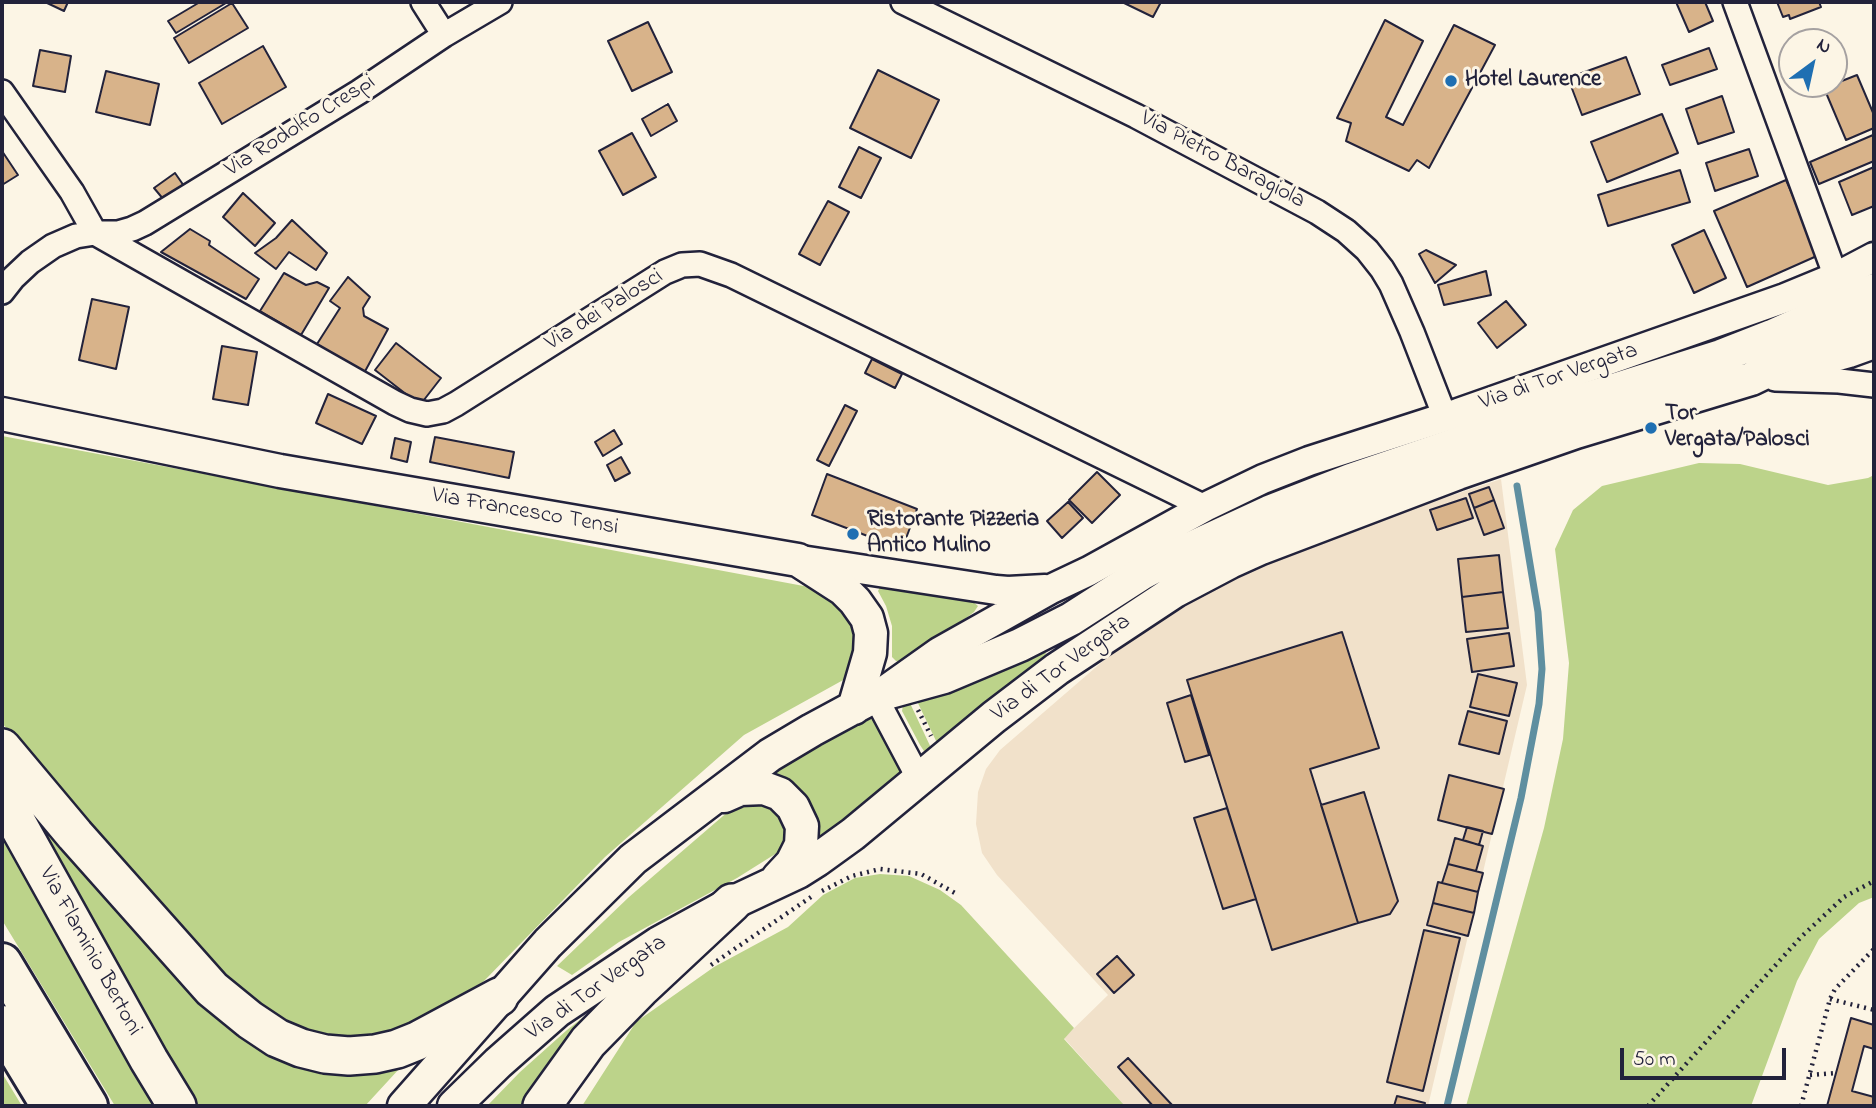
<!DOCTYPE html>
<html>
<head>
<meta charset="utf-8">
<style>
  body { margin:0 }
  #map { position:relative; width:1876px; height:1108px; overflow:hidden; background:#fcf5e5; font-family:"Indie Flower",sans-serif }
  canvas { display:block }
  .frame { position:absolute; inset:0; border:4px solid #22223b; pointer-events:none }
  .north { position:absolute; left:1778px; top:28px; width:70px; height:70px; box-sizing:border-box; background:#fcf5e5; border:2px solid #a5a1a1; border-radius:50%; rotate:33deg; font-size:19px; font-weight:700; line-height:28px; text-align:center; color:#22223b }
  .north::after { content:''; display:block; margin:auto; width:24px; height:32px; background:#1f6fb2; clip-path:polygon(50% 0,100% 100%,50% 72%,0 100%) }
  .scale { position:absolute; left:1620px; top:1048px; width:166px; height:32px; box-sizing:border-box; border:4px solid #22223b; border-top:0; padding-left:9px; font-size:21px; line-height:24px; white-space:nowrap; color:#22223b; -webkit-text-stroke:5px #fcf5e5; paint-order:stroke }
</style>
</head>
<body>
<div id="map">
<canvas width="1876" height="1108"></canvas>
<div class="frame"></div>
<div class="north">N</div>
<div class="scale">50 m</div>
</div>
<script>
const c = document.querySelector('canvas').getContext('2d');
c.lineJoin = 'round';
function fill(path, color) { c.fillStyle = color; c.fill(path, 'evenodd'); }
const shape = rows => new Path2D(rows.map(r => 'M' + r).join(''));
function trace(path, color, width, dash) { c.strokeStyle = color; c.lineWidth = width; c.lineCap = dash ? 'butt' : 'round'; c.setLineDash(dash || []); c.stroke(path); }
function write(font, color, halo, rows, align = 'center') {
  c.font = font + ' "Indie Flower",sans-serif'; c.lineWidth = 6; c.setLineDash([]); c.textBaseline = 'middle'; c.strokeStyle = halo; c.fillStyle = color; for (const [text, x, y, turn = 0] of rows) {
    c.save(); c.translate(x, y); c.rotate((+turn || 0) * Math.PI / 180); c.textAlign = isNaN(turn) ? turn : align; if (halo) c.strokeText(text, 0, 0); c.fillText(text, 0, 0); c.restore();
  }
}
fill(shape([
  [1501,479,1527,685,1428,1106,1125,1106,1064,1038,1108,995,997,875,982,853,976,824,978,792,986,769,1000,750,1110,655,1201,594,1274,559,1336,534]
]), '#f1e1ca');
fill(shape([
  [2,436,825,590,860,629,857,659,845,679,744,735,605,857,484,981,455,1005,424,1023,358,1040,302,1033,242,997,132,877,2,723],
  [1699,463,1740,464,1828,485,1868,478,1874,475,1874,897,1859,903,1819,939,1797,981,1751,1106,1466,1106,1544,828,1563,739,1569,663,1555,549,1573,510,1602,486],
  [881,585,972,601,978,606,974,612,945,634,900,662,896,661,892,657,892,626,886,606,878,591],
  [1042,649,1046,653,1043,660,938,745,916,699],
  [909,701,932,750,928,752,924,751,920,745,902,711,903,705],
  [873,717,905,773,827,833,820,837,817,835,805,798,793,785,778,776,774,772,778,765,866,719],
  [6,774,224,1013,411,1056,365,1106,198,1106],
  [761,798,788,821,787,841,780,851,737,878,619,942,572,975,557,966,629,897,723,816,740,803],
  [2,824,161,1106,115,1106,2,920],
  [880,874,909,876,940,890,961,905,1074,1028,1064,1039,1125,1106,582,1106,636,1022,714,967,788,927,823,895,855,878],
  [599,1005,526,1106,487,1106,520,1072,567,1030],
  [2,1073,22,1106,2,1106]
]), '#bcd38a');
trace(shape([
  [1447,1106,1521,798,1539,704,1542,669,1538,612,1517,486]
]), '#5f8fa0', 7);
const building = shape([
  [45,2,68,2,64,11,45,2],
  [200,2,226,3,176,33,168,21,200,2],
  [1122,2,1161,2,1153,17,1122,2],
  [1676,2,1705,2,1713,21,1689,32,1676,2],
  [1777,2,1819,2,1821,7,1790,19,1789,15,1783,17,1777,2],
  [232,3,248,28,189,63,174,38,232,3],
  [1385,20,1423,41,1386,117,1403,125,1454,25,1495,45,1429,168,1417,160,1409,171,1346,141,1351,123,1337,118,1385,20],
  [648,22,672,72,632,91,608,41,648,22],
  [263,46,286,87,222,124,199,83,263,46],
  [1709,48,1717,69,1670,85,1662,65,1709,48],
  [40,50,71,56,65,92,33,86,40,50],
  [1626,57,1640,94,1582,115,1568,78,1626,57],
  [878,70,939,100,911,158,850,128,878,70],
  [106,71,159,84,150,125,96,112,106,71],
  [1857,75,1874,115,1874,128,1846,140,1824,88,1857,75],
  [1722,96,1734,132,1698,144,1686,109,1722,96],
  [668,104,677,121,651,136,642,119,668,104],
  [1662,114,1678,153,1607,182,1591,142,1662,114],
  [632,133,656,177,623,195,599,151,632,133],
  [1873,135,1874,161,1819,184,1810,162,1873,135],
  [859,147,881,158,861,198,839,187,859,147],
  [1749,149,1758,176,1715,191,1706,163,1749,149],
  [2,151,18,175,2,185,2,151],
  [1874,167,1874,206,1852,215,1839,182,1874,167],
  [1680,170,1690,202,1608,226,1598,195,1680,170],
  [175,173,184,186,164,200,154,188,175,173],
  [1786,180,1819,255,1747,287,1714,211,1786,180],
  [243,193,275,223,255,246,223,217,243,193],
  [828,201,849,212,820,265,799,254,828,201],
  [292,220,327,253,316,270,289,252,276,269,255,253,276,238,292,220],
  [190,229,210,241,209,245,259,279,246,299,161,252,190,229],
  [1704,230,1726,278,1694,293,1672,245,1704,230],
  [1426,250,1456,265,1435,283,1419,254,1426,250],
  [1486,271,1491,295,1444,305,1438,285,1486,271],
  [284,273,306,285,317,282,329,288,301,335,260,311,284,273],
  [348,277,370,297,363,308,364,316,388,329,363,375,317,344,340,308,330,301,348,277],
  [92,299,129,307,116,369,79,360,92,299],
  [1506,301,1526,325,1497,348,1478,323,1506,301],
  [396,343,441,378,420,405,375,370,396,343],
  [222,346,257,352,248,405,213,399,222,346],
  [872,359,902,374,895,388,865,373,872,359],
  [328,394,376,416,362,444,316,423,328,394],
  [845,405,857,411,829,466,817,460,845,405],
  [614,430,622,444,603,456,595,442,614,430],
  [435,437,514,452,509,478,430,462,435,437],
  [395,438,411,442,407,462,391,458,395,438],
  [621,457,630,473,615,481,607,465,621,457],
  [1097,472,1120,495,1092,523,1069,500,1097,472],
  [827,474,917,509,902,549,812,515,827,474],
  [1489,487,1494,500,1474,508,1469,494,1489,487],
  [1466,498,1473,518,1437,530,1430,510,1466,498],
  [1494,500,1504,528,1484,535,1474,508,1494,500],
  [1068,502,1083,518,1062,538,1047,521,1068,502],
  [1499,555,1503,592,1462,597,1458,559,1499,555],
  [1503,592,1508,628,1466,632,1462,597,1503,592],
  [1342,632,1379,748,1310,769,1358,923,1272,950,1187,680,1342,632],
  [1509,633,1514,666,1472,672,1467,639,1509,633],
  [1478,674,1517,683,1509,716,1470,707,1478,674],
  [1191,695,1209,755,1185,762,1167,703,1191,695],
  [1468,711,1507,721,1499,754,1459,744,1468,711],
  [1449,775,1504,789,1492,834,1438,820,1449,775],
  [1364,792,1398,901,1390,914,1358,923,1321,805,1364,792],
  [1227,808,1256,899,1223,909,1194,818,1227,808],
  [1467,827,1483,831,1479,845,1463,840,1467,827],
  [1455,838,1483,846,1476,871,1448,864,1455,838],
  [1448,864,1483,873,1478,892,1442,883,1448,864],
  [1438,882,1478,892,1474,913,1433,903,1438,882],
  [1433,903,1474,913,1468,936,1427,925,1433,903],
  [1424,930,1460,938,1423,1091,1387,1082,1424,930],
  [1117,956,1134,975,1114,993,1097,974,1117,956],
  [1851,1018,1874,1025,1874,1049,1864,1046,1852,1091,1874,1097,1874,1106,1827,1106,1851,1018],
  [1128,1058,1173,1106,1153,1106,1118,1067,1128,1058],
  [1397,1096,1425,1103,1424,1106,1394,1106,1397,1096]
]);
fill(building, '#d8b38a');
trace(building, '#22223b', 2);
const minor = shape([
  [423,2,444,35],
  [903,2,1136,116,1317,212,1346,231,1367,250,1382,269,1391,284,1412,332,1445,417],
  [1735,2,1836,277],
  [2,92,72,192,95,233],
  [95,233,395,403,410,410,427,414,443,411,456,404,665,272,682,265,700,264,731,275,1205,507],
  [2,292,13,278,30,262,53,246,76,236,95,233,118,233,132,229,145,223,359,92,444,35,500,2],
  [1775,379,1839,381,1874,385],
  [875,696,919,779]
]);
const tertiary = shape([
  [1795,368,1849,353,1874,344],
  [801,560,996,590,1008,591,1045,589],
  [884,691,939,652,1051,589,1089,571,1205,507,1263,479,1309,461,1458,413,1785,298,1836,277,1874,257]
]);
const secondary = shape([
  [2,414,280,471,798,560,843,589,855,601,867,618,871,633,870,653,854,708],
  [724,796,740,789,764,788,780,794,793,807,802,826,801,845,792,863,778,878],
  [404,1106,548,943,633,859,770,755,812,730,875,696,944,677,1020,645,1071,619,1141,574,1178,554,1269,512,1351,480,1451,446,1576,402,1721,356,1772,336,1874,290],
  [454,1106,498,1063,557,1011,659,943,732,903,798,872,817,860,853,834,994,717,1057,669,1175,591,1230,562,1261,548,1458,473,1576,432,1751,379,1874,320]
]);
const trunk = shape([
  [2,748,75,835,212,989,250,1020,277,1038,301,1048,325,1054,349,1056,375,1054,397,1049,417,1041,499,997],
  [2,796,149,1060,177,1106],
  [542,1106,588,1042,640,989,732,903]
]);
const motorway = shape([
  [2,963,88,1106],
  [2,1025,51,1106]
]);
trace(minor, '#22223b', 28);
trace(tertiary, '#22223b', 33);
trace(secondary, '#22223b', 37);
trace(trunk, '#22223b', 42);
trace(motorway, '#22223b', 44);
trace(shape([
  [918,710,931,736],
  [822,891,852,876,880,869,921,874,955,893],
  [711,965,811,897],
  [1830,999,1874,1010],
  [1810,1075,1836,1073],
  [1648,1106,1801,937,1844,897,1874,881],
  [1801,1106,1830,999,1835,989,1874,949]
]), '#22223b', 4.5, [2, 5]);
trace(minor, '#fcf5e5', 23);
trace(tertiary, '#fcf5e5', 28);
trace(secondary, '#fcf5e5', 32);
trace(trunk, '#fcf5e5', 37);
trace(motorway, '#fcf5e5', 38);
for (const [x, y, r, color] of [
  [1451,81,7,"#1f6fb2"],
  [1651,428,7,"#1f6fb2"],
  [853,534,7,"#1f6fb2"]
]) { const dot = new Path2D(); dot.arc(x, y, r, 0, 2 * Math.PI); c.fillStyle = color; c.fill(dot); trace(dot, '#fcf5e5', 2.5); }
write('bold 23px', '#22223b', '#fcf5e5', [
  ["Hotel Laurence",1465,81],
  ["Tor",1665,415],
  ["Vergata/Palosci",1665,441],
  ["Ristorante Pizzeria",867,521],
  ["Antico Mulino",867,547]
], 'left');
write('23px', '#22223b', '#fcf5e5', [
  ["Via Rodolfo Crespi",301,127,-32],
  ["Via Pietro Baragiola",1222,161,28],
  ["Via dei Palosci",605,311,-32],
  ["Via di Tor Vergata",1559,378,-19],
  ["Via Francesco Tensi",525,513,10],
  ["Via di Tor Vergata",1062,669,-36],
  ["Via Flaminio Bertoni",89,952,61],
  ["Via di Tor Vergata",597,989,-35]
]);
</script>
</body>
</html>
